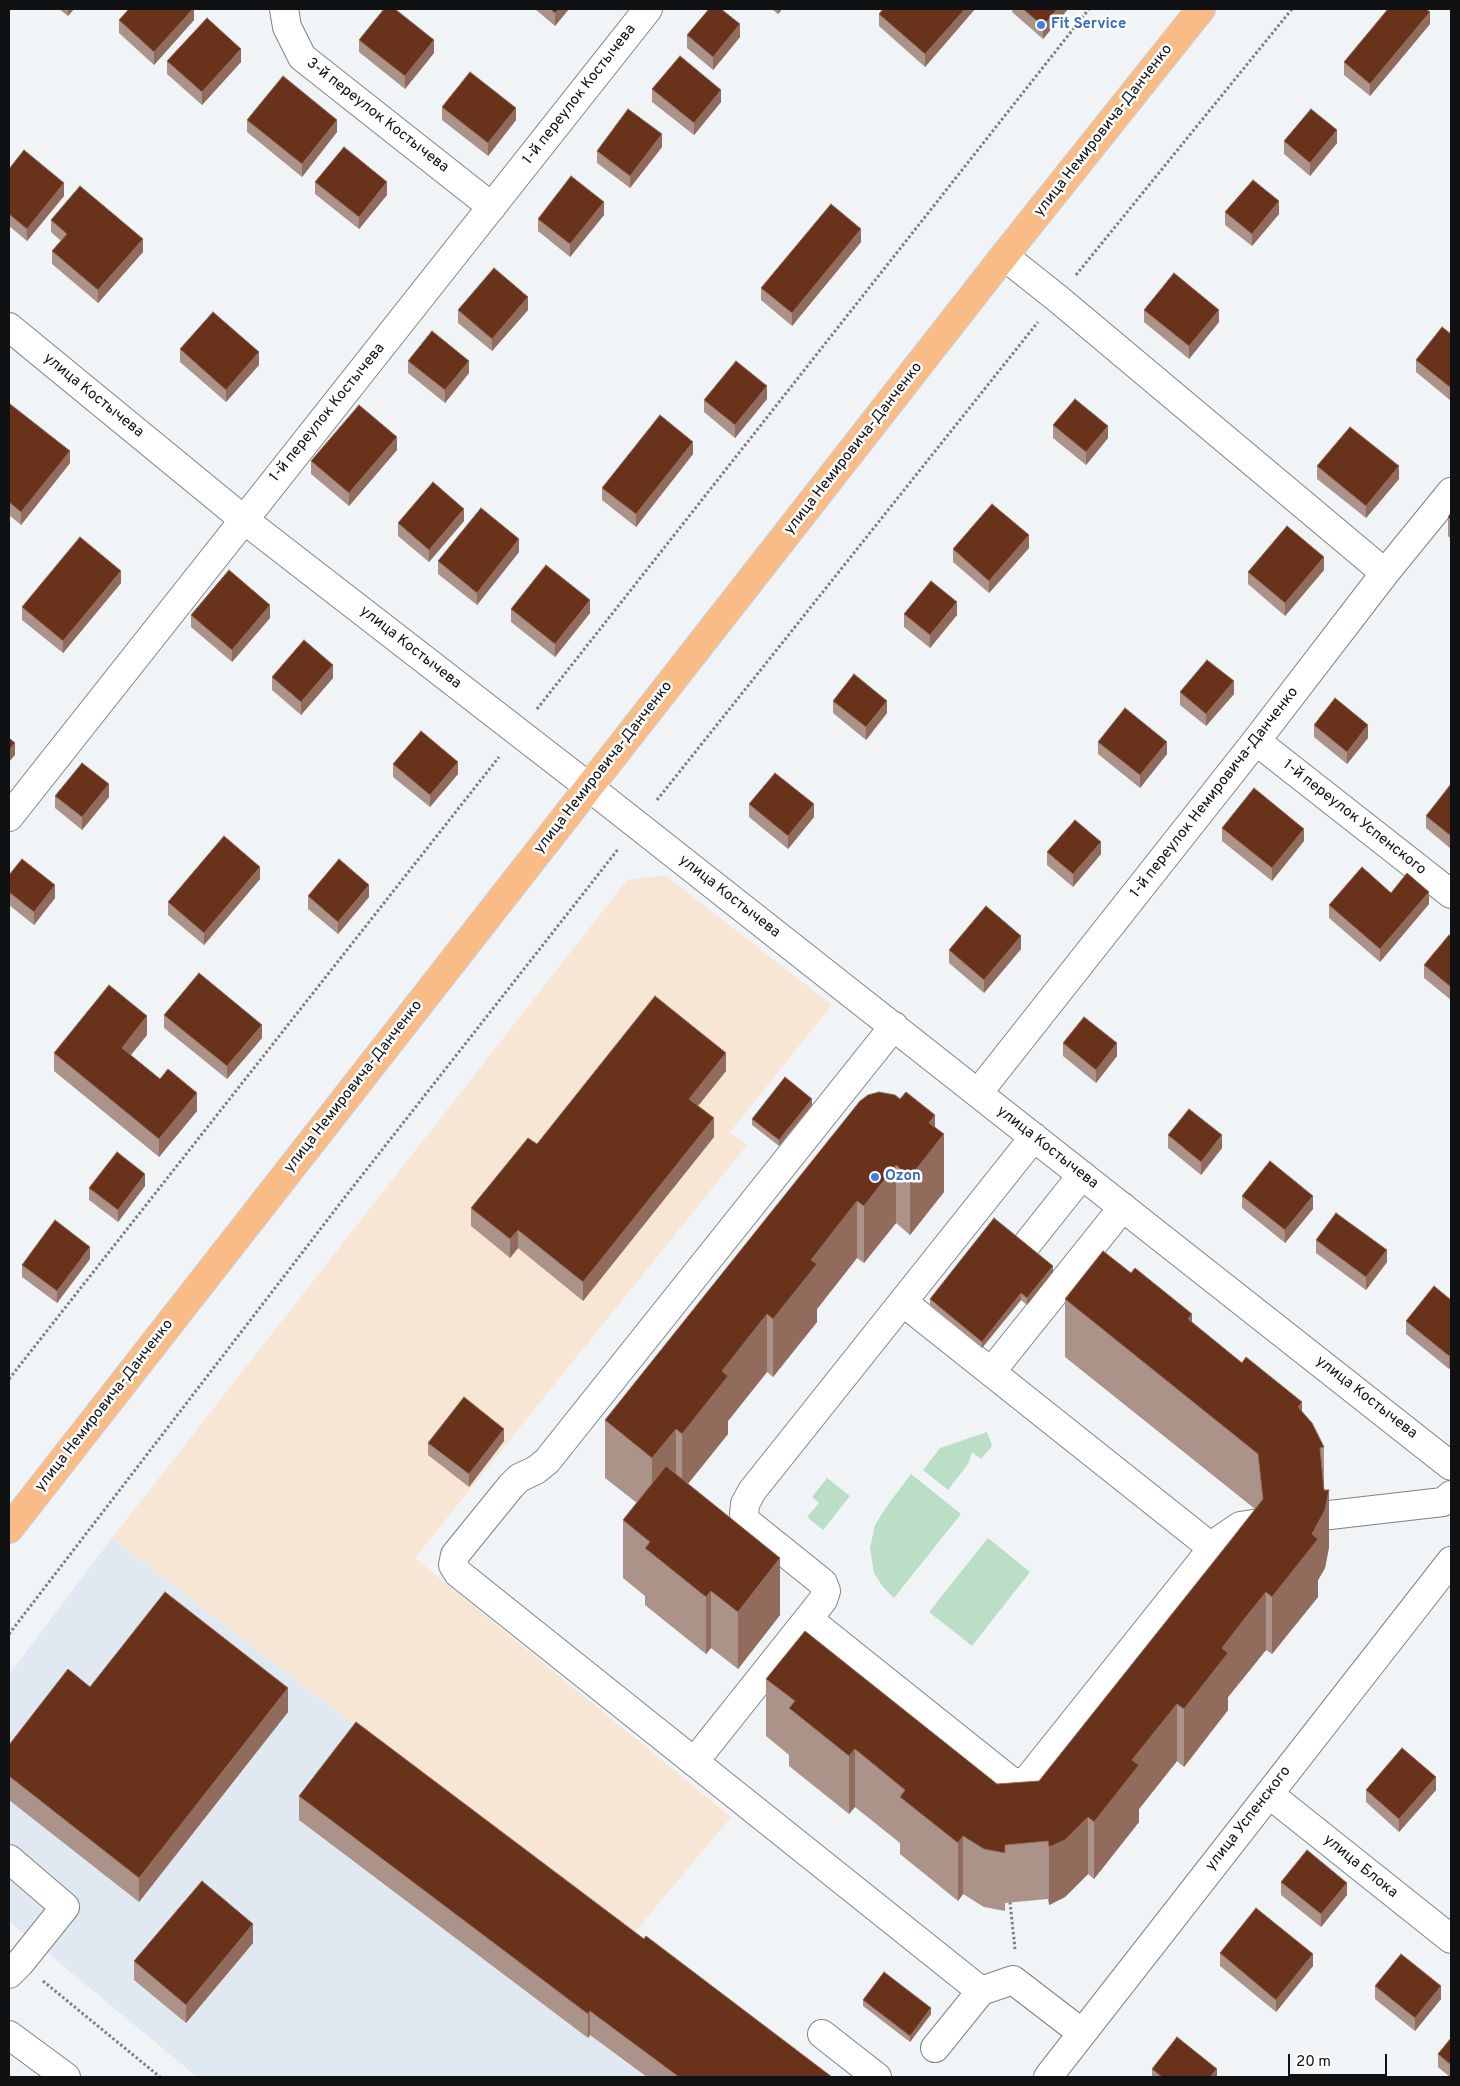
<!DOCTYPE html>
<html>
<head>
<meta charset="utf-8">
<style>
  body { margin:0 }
  #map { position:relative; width:1460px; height:2086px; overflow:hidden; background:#f0f4f7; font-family:Overpass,sans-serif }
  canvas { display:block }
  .frame { position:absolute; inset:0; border:10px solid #101112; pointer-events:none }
  .scale { position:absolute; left:1288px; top:2054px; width:99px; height:22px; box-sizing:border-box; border:2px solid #101112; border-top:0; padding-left:6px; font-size:15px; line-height:18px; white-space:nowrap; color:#101112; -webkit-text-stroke:4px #fff; paint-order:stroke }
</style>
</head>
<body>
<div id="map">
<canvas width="1460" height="2086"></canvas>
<div class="frame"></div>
<div class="scale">20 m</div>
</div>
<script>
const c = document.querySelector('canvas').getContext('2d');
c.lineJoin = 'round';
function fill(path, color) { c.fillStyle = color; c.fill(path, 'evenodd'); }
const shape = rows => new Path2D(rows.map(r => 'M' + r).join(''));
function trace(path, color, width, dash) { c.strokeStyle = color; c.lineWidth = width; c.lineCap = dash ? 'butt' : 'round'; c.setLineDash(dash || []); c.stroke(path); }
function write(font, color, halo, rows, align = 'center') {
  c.font = font + ' Overpass,sans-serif'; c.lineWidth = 5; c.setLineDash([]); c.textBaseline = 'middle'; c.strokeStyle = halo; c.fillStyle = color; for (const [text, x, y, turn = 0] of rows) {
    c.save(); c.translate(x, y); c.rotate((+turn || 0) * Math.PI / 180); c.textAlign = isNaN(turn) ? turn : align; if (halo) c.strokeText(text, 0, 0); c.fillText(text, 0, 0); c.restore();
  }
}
fill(shape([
  [665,875,832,1005,730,1132,747,1145,415,1558,731,1817,630,1938,112,1538,627,880]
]), '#f8e6d5');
fill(shape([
  [112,1538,811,2077,197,2077,9,1921,9,1675]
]), '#e0e9f2');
fill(shape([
  [987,1432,992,1446,981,1459,972,1452,968,1464,948,1490,923,1470,940,1448],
  [911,1474,961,1514,894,1598,883,1587,874,1573,870,1548,875,1525,887,1506],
  [827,1478,850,1496,823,1530,807,1517,819,1503,812,1497],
  [988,1538,1030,1572,972,1646,929,1612]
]), '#badfc6');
const minor = shape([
  [284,9,287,27,302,57,492,207],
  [1004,256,1057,298,1385,573],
  [9,327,243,519,589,787,1451,1466],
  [1256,741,1451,894],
  [9,817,648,9],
  [894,1026,547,1461,536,1470,519,1478,511,1486,455,1555,453,1565,458,1573,981,1991,1013,1980,1082,2033],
  [978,1093,1256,741,1385,573,1451,492],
  [1024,1248,1082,1175],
  [991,1372,1123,1207],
  [1321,1516,1443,1502,1451,1495],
  [1208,1548,1240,1526,1259,1523],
  [808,1619,1012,1782,1020,1783,1028,1779,1207,1555,1208,1548,1206,1543,903,1302],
  [694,1762,823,1600,826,1591,823,1583,747,1522,744,1514,745,1504,752,1491,1034,1137],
  [1269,1794,1451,1939],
  [9,1859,65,1907,20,1963,9,1974],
  [822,2034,877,2077],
  [9,2035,66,2077],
  [935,2048,981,1991],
  [1048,2077,1451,1561]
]);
const major = shape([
  [9,1529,1004,256,1201,9]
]);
trace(minor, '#7f8285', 30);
trace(major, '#cfcfd0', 30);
trace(shape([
  [1076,275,1292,9],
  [537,709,1089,9],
  [657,800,1038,322],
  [9,1379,499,757],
  [9,1634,345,1197,619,848],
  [1010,1902,1015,1949],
  [43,1981,160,2077]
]), '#7c7e80', 3, [2.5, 2.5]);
trace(minor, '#fff', 28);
trace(major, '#f9bc86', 28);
fill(shape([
  [59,9,74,9,68,16],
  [194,9,194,20,154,65,119,33,119,20],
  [535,9,569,9,555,26],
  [772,9,782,9,778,14],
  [975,9,925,67,879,26,879,14],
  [1012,9,1068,9,1043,39,1012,12],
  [1430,24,1370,96,1344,75,1344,62],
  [687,35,740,37,713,70,687,48],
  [359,40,434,53,405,89,359,52],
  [167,61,241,62,202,105,167,74],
  [652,89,721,102,694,135,652,102],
  [442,107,516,120,488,156,442,120],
  [247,120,337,132,302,177,247,132],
  [1284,141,1337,143,1310,176,1284,154],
  [662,147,630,188,597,163,597,151],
  [9,169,64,196,27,241,9,226],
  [315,182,387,195,359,229,315,194],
  [1225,212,1279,214,1252,246,1225,225],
  [604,215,570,257,538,231,538,219],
  [51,220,143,252,98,303,52,264,52,251,61,241,51,232],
  [861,242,792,326,761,300,761,288],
  [458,310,528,310,492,351,458,323],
  [1144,310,1219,322,1189,359,1144,322],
  [1451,334,1451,401,1416,372,1416,360],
  [180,349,259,365,226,402,180,362],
  [408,361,469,373,445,403,408,373],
  [767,399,735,438,704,412,704,400],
  [9,405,70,463,21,525,9,515],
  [1053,425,1108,438,1086,465,1053,438],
  [397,450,349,506,311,474,311,461],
  [693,454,636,527,602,500,602,488],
  [1317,466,1399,479,1366,518,1317,479],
  [1451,513,1451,539,1448,536,1448,517],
  [464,521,429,562,398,536,398,523],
  [1029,548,989,593,953,562,953,549],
  [519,552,477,605,438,574,438,561],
  [1324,570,1285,616,1248,584,1248,572],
  [121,583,63,653,22,620,22,607],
  [511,609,590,613,555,657,511,622],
  [904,614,957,615,930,648,904,627],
  [191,615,270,618,232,662,191,627],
  [272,677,333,678,301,715,272,690],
  [1180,692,1234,694,1206,726,1180,705],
  [833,701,887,713,866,740,833,713],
  [1314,725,1368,738,1347,764,1314,737],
  [1098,742,1167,754,1140,788,1098,754],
  [393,764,458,774,430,807,393,777],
  [1451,784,1451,849,1426,828,1426,816],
  [55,796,109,797,82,830,55,808],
  [749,804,814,817,788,849,749,817],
  [1222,828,1304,841,1272,881,1222,841],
  [1047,852,1101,854,1073,887,1047,865],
  [9,875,55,898,34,925,9,905],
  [260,879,204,945,168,915,168,902],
  [1391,893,1429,904,1380,962,1329,918,1329,905],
  [308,896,369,897,338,934,308,909],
  [1451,936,1451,1000,1424,978,1424,965],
  [1021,949,984,993,949,963,949,950],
  [164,1015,262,1038,227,1079,164,1028],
  [147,1035,131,1055,197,1111,159,1157,54,1071,54,1053],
  [1063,1043,1117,1056,1096,1083,1063,1056],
  [726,1071,698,1106,714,1137,583,1301,518,1248,510,1258,471,1226,471,1208,537,1144],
  [812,1105,779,1146,752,1125,752,1119],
  [935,1127,944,1192,910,1235,896,1223,864,1263,857,1258,817,1309,817,1322,773,1377,767,1372,728,1421,728,1434,688,1484,780,1615,738,1669,711,1648,706,1654,645,1605,645,1596,623,1578,623,1520,637,1503,605,1478,605,1420],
  [1168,1135,1222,1148,1201,1175,1168,1148],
  [145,1186,118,1222,89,1200,89,1188],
  [1242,1196,1313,1209,1285,1243,1242,1208],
  [1316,1240,1387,1262,1366,1290,1316,1253],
  [90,1259,57,1303,22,1277,22,1265],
  [1053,1272,1027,1305,1021,1300,982,1348,930,1306,930,1299],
  [1065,1299,1192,1323,1302,1412,1324,1447,1324,1490,1329,1547,1325,1568,1318,1580,1318,1597,1272,1654,1266,1650,1246,1675,1228,1697,1228,1710,1184,1767,1177,1761,1139,1809,1139,1822,1094,1879,1088,1874,1065,1897,1049,1905,1048,1899,1005,1903,1005,1911,984,1907,963,1894,958,1901,900,1854,900,1843,855,1807,849,1814,789,1766,789,1755,766,1736,766,1679,997,1784,1039,1781,1255,1509,1065,1357],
  [1451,1300,1451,1366,1449,1369,1406,1334,1406,1321],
  [504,1441,469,1487,428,1455,428,1443],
  [288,1712,139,1902,9,1800,9,1745],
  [1366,1790,1436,1790,1399,1832,1366,1802],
  [299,1796,644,1939,832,2077,647,2077,590,2035,588,2038,299,1820],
  [1451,1866,1451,1882,1450,1880,1450,1868],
  [1281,1882,1347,1895,1321,1927,1281,1895],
  [253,1943,186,2023,134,1980,134,1961],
  [1220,1953,1313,1966,1276,2012,1220,1966],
  [1375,1986,1441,1999,1415,2031,1375,1999],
  [863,2000,931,2014,910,2042,863,2006],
  [1451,2038,1451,2077,1450,2077,1438,2067,1438,2054],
  [1152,2069,1217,2077,1152,2077]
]), '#ac9389');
fill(shape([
  [68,9,74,9,68,16],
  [193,9,194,9,194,20,154,65,154,52],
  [559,9,569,9,555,26,555,13],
  [778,9,782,9,778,14],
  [965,9,975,9,925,67,925,54],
  [1057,9,1068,9,1043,39,1043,26],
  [1430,12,1430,24,1370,96,1370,84],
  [740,24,740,37,713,70,713,57],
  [434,40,434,53,405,89,405,76],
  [241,49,241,62,202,105,202,92],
  [721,90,721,102,694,135,694,123],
  [516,108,516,120,488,156,488,143],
  [337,120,337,132,302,177,302,164],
  [1337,130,1337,143,1310,176,1310,163],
  [662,134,662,147,630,188,630,176],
  [387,182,387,195,359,229,359,217],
  [64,183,64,196,27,241,27,229],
  [1279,201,1279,214,1252,246,1252,234],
  [604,202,604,215,570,257,570,244],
  [861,229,861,242,792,326,792,313],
  [143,239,143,252,98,303,98,290],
  [528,297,528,310,492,351,492,339],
  [1219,310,1219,322,1189,359,1189,346],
  [259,352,259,365,226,402,226,390],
  [469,361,469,373,445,403,445,390],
  [767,386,767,399,735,438,735,425],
  [1108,426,1108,438,1086,465,1086,452],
  [397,437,397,450,349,506,349,493],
  [693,442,693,454,636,527,636,514],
  [70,451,70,463,21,525,21,512],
  [1399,466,1399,479,1366,518,1366,506],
  [464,509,464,521,429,562,429,550],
  [1029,535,1029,548,989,593,989,581],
  [519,539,519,552,477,605,477,593],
  [1324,557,1324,570,1285,616,1285,603],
  [121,571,121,583,63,653,63,641],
  [590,600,590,613,555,657,555,644],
  [957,602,957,615,930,648,930,635],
  [270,605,270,618,232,662,232,650],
  [333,665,333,678,301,715,301,702],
  [1234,681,1234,694,1206,726,1206,714],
  [887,701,887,713,866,740,866,727],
  [1368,725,1368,738,1347,764,1347,752],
  [1167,742,1167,754,1140,788,1140,775],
  [15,743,15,755,9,762,9,750],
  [458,762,458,774,430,807,430,795],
  [109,784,109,797,82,830,82,817],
  [814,804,814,817,788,849,788,836],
  [1304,829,1304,841,1272,881,1272,868],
  [1101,842,1101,854,1073,887,1073,874],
  [260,867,260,879,204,945,204,933],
  [55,885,55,898,34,925,34,912],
  [369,885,369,897,338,934,338,922],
  [1429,892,1429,904,1380,962,1380,949],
  [1021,936,1021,949,984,993,984,980],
  [147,1016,147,1035,122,1066,122,1048],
  [262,1025,262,1038,227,1079,227,1066],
  [1117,1043,1117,1056,1096,1083,1096,1070],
  [726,1053,726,1071,689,1117,689,1099],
  [197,1093,197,1111,159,1157,159,1139],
  [812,1099,812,1105,779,1146,779,1140],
  [935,1115,935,1146,944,1134,944,1192,910,1235,910,1177,929,1123],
  [714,1118,714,1137,583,1301,583,1282],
  [1222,1135,1222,1148,1201,1175,1201,1162],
  [896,1165,896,1223,864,1263,864,1206],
  [145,1174,145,1186,118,1222,118,1210],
  [1313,1196,1313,1209,1285,1243,1285,1230],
  [857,1201,857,1258,817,1309,817,1322,773,1377,773,1319,811,1260],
  [518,1230,518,1248,510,1258,510,1239],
  [90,1247,90,1259,57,1303,57,1291],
  [1387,1250,1387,1262,1366,1290,1366,1277],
  [1053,1266,1053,1272,1027,1305,1027,1298],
  [1021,1293,1021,1300,982,1348,982,1342],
  [767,1314,767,1372,728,1421,728,1434,682,1491,682,1434,722,1371],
  [1192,1314,1192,1371,1188,1319],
  [1451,1354,1451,1366,1449,1369,1449,1356],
  [1302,1402,1302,1459,1298,1407],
  [504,1429,504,1441,469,1487,469,1474],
  [676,1429,676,1486,652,1515,652,1458],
  [1329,1490,1329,1547,1325,1568,1318,1580,1318,1597,1272,1654,1272,1597,1312,1534],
  [780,1558,780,1615,738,1669,738,1612],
  [711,1591,711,1648,706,1654,706,1597],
  [1266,1592,1266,1650,1228,1697,1228,1710,1184,1767,1184,1709,1222,1648],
  [288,1688,288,1712,139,1902,139,1878],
  [1177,1704,1177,1761,1139,1809,1139,1822,1094,1879,1094,1822,1132,1760],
  [855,1749,855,1807,849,1814,849,1756],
  [1436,1777,1436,1790,1399,1832,1399,1819],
  [1088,1817,1088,1874,1065,1897,1049,1905,1049,1847],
  [963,1836,963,1894,958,1901,958,1843],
  [1347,1883,1347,1895,1321,1927,1321,1914],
  [253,1924,253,1943,186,2023,186,2005],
  [1313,1954,1313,1966,1276,2012,1276,2000],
  [1441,1986,1441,1999,1415,2031,1415,2018],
  [931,2008,931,2014,910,2042,910,2036],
  [590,2011,590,2035,588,2038,588,2014],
  [1217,2069,1217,2077,1210,2077]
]), '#916c5d');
const building = shape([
  [129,9,193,9,154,52,119,20,129,9],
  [384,9,395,9,434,40,405,76,359,40,384,9],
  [550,9,559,9,555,13,550,9],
  [709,9,721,9,740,24,713,57,687,35,709,9],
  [883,9,965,9,925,54,879,14,883,9],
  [1023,9,1057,9,1043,26,1023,9],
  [1388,9,1426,9,1430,12,1370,84,1344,62,1388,9],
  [207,18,241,49,202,92,167,61,207,18],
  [680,56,721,90,694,123,652,89,680,56],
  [470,72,516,108,488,143,442,107,470,72],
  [283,76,337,120,302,164,247,120,283,76],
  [628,109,662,134,630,176,597,151,628,109],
  [1311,109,1337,130,1310,163,1284,141,1311,109],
  [344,147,387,182,359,217,315,182,344,147],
  [24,150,64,183,27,229,9,214,9,169,24,150],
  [571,176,604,202,570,244,538,219,571,176],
  [1253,180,1279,201,1252,234,1225,212,1253,180],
  [80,186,143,239,98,290,52,251,67,234,51,220,80,186],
  [831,204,861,229,792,313,761,288,831,204],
  [494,268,528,297,492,339,458,310,494,268],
  [1174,273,1219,310,1189,346,1144,310,1174,273],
  [213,312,259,352,226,390,180,349,213,312],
  [1442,327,1451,334,1451,388,1416,360,1442,327],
  [432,331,469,361,445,390,408,361,432,331],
  [736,361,767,386,735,425,704,400,736,361],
  [1075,399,1108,426,1086,452,1053,425,1075,399],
  [10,404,70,451,21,512,9,502,9,405,10,404],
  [359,405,397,437,349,493,311,461,359,405],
  [660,415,693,442,636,514,602,488,660,415],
  [1350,427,1399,466,1366,506,1317,466,1350,427],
  [433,482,464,509,429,550,398,523,433,482],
  [992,504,1029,535,989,581,953,549,992,504],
  [481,508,519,539,477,593,438,561,481,508],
  [1451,513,1451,520,1448,517,1451,513],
  [1287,526,1324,557,1285,603,1248,572,1287,526],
  [80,537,121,571,63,641,22,607,80,537],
  [546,565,590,600,555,644,511,609,546,565],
  [229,570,270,605,232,650,191,615,229,570],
  [931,581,957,602,930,635,904,614,931,581],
  [304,640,333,665,301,702,272,677,304,640],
  [1207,660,1234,681,1206,714,1180,692,1207,660],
  [854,674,887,701,866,727,833,701,854,674],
  [1335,698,1368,725,1347,752,1314,725,1335,698],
  [1125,708,1167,742,1140,775,1098,742,1125,708],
  [421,731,458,762,430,795,393,764,421,731],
  [9,738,15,743,9,750,9,738],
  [82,763,109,784,82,817,55,796,82,763],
  [775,773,814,804,788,836,749,804,775,773],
  [1451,784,1451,836,1426,816,1451,784],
  [1254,788,1304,829,1272,868,1222,828,1254,788],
  [1075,820,1101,842,1073,874,1047,852,1075,820],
  [224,836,260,867,204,933,168,902,224,836],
  [22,859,55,885,34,912,9,892,9,875,22,859],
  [339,859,369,885,338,922,308,896,339,859],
  [1362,867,1391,893,1407,873,1429,892,1380,949,1329,905,1362,867],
  [986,906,1021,936,984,980,949,950,986,906],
  [1449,935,1451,936,1451,987,1424,965,1449,935],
  [199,973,262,1025,227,1066,164,1015,199,973],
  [109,985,147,1016,122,1048,160,1079,168,1069,197,1093,159,1139,54,1053,109,985],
  [655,996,726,1053,689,1099,714,1118,583,1282,518,1230,510,1239,471,1208,528,1138,537,1144,655,996],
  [1084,1017,1117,1043,1096,1070,1063,1043,1084,1017],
  [785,1077,812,1099,779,1140,752,1119,785,1077],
  [879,1092,895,1095,900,1099,906,1092,935,1115,929,1123,944,1134,910,1177,896,1165,864,1206,857,1201,811,1260,817,1264,773,1319,767,1314,722,1371,728,1376,682,1434,676,1429,652,1458,605,1420,860,1101,868,1095,879,1092],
  [1189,1109,1222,1135,1201,1162,1168,1135,1189,1109],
  [117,1152,145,1174,118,1210,89,1188,117,1152],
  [1270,1161,1313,1196,1285,1230,1242,1196,1270,1161],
  [1336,1213,1387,1250,1366,1277,1316,1240,1336,1213],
  [994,1218,1053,1266,1027,1298,1021,1293,982,1342,930,1299,994,1218],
  [55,1220,90,1247,57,1291,22,1265,55,1220],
  [1103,1251,1131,1273,1135,1268,1192,1314,1188,1319,1242,1363,1246,1357,1302,1402,1298,1407,1312,1423,1324,1447,1320,1448,1324,1490,1329,1490,1325,1510,1312,1534,1318,1539,1272,1597,1266,1592,1246,1617,1222,1648,1228,1653,1184,1709,1177,1704,1132,1760,1139,1765,1094,1822,1088,1817,1065,1840,1049,1847,1048,1841,1005,1845,1005,1853,984,1849,963,1836,958,1843,900,1797,905,1790,855,1749,849,1756,789,1708,795,1701,766,1679,805,1631,997,1784,1039,1781,1231,1540,1263,1499,1258,1454,1065,1299,1103,1251],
  [1434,1286,1451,1300,1451,1354,1449,1356,1406,1321,1434,1286],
  [464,1397,504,1429,469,1474,428,1443,464,1397],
  [666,1466,780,1558,738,1612,711,1591,706,1597,645,1548,650,1542,623,1520,666,1466],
  [165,1592,288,1688,139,1878,9,1776,9,1745,68,1669,90,1687,165,1592],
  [356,1722,644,1939,646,1936,832,2077,679,2077,590,2011,588,2014,299,1796,356,1722],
  [1402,1748,1436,1777,1399,1819,1366,1790,1402,1748],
  [1307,1850,1347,1883,1321,1914,1281,1882,1307,1850],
  [202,1881,253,1924,186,2005,134,1961,202,1881],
  [1256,1908,1313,1954,1276,2000,1220,1953,1256,1908],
  [1401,1954,1441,1986,1415,2018,1375,1986,1401,1954],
  [884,1972,931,2008,910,2036,863,2000,884,1972],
  [1177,2037,1217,2069,1210,2077,1162,2077,1152,2069,1177,2037],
  [1451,2038,1451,2065,1438,2054,1451,2038]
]);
fill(building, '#68321b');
trace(building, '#916c5d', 1);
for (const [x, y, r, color] of [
  [1041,25,5,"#3f7fe0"],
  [875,1177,5,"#3f7fe0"]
]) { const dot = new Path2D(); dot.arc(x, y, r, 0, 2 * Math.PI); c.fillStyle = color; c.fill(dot); trace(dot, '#fff', 2); }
write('bold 15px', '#366cbe', '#fff', [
  ["Fit Service",1051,25],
  ["Ozon",885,1177]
], 'left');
write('15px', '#101112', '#fff', [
  ["1-й переулок Костычева",580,95,-52],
  ["3-й переулок Костычева",377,116,38],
  ["улица Немировича-Данченко",1104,131,-52],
  ["улица Костычева",93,396,39],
  ["1-й переулок Костычева",328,413,-51],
  ["улица Немировича-Данченко",854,449,-52],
  ["улица Костычева",410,648,38],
  ["улица Немировича-Данченко",604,768,-52],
  ["1-й переулок Немировича-Данченко",1215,793,-52],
  ["1-й переулок Успенского",1354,818,38],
  ["улица Костычева",729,897,38],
  ["улица Немировича-Данченко",354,1087,-52],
  ["улица Костычева",1047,1148,38],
  ["улица Костычева",1366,1398,38],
  ["улица Немировича-Данченко",105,1406,-52],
  ["улица Успенского",1249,1819,-52],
  ["улица Блока",1360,1867,39]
]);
</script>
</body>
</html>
